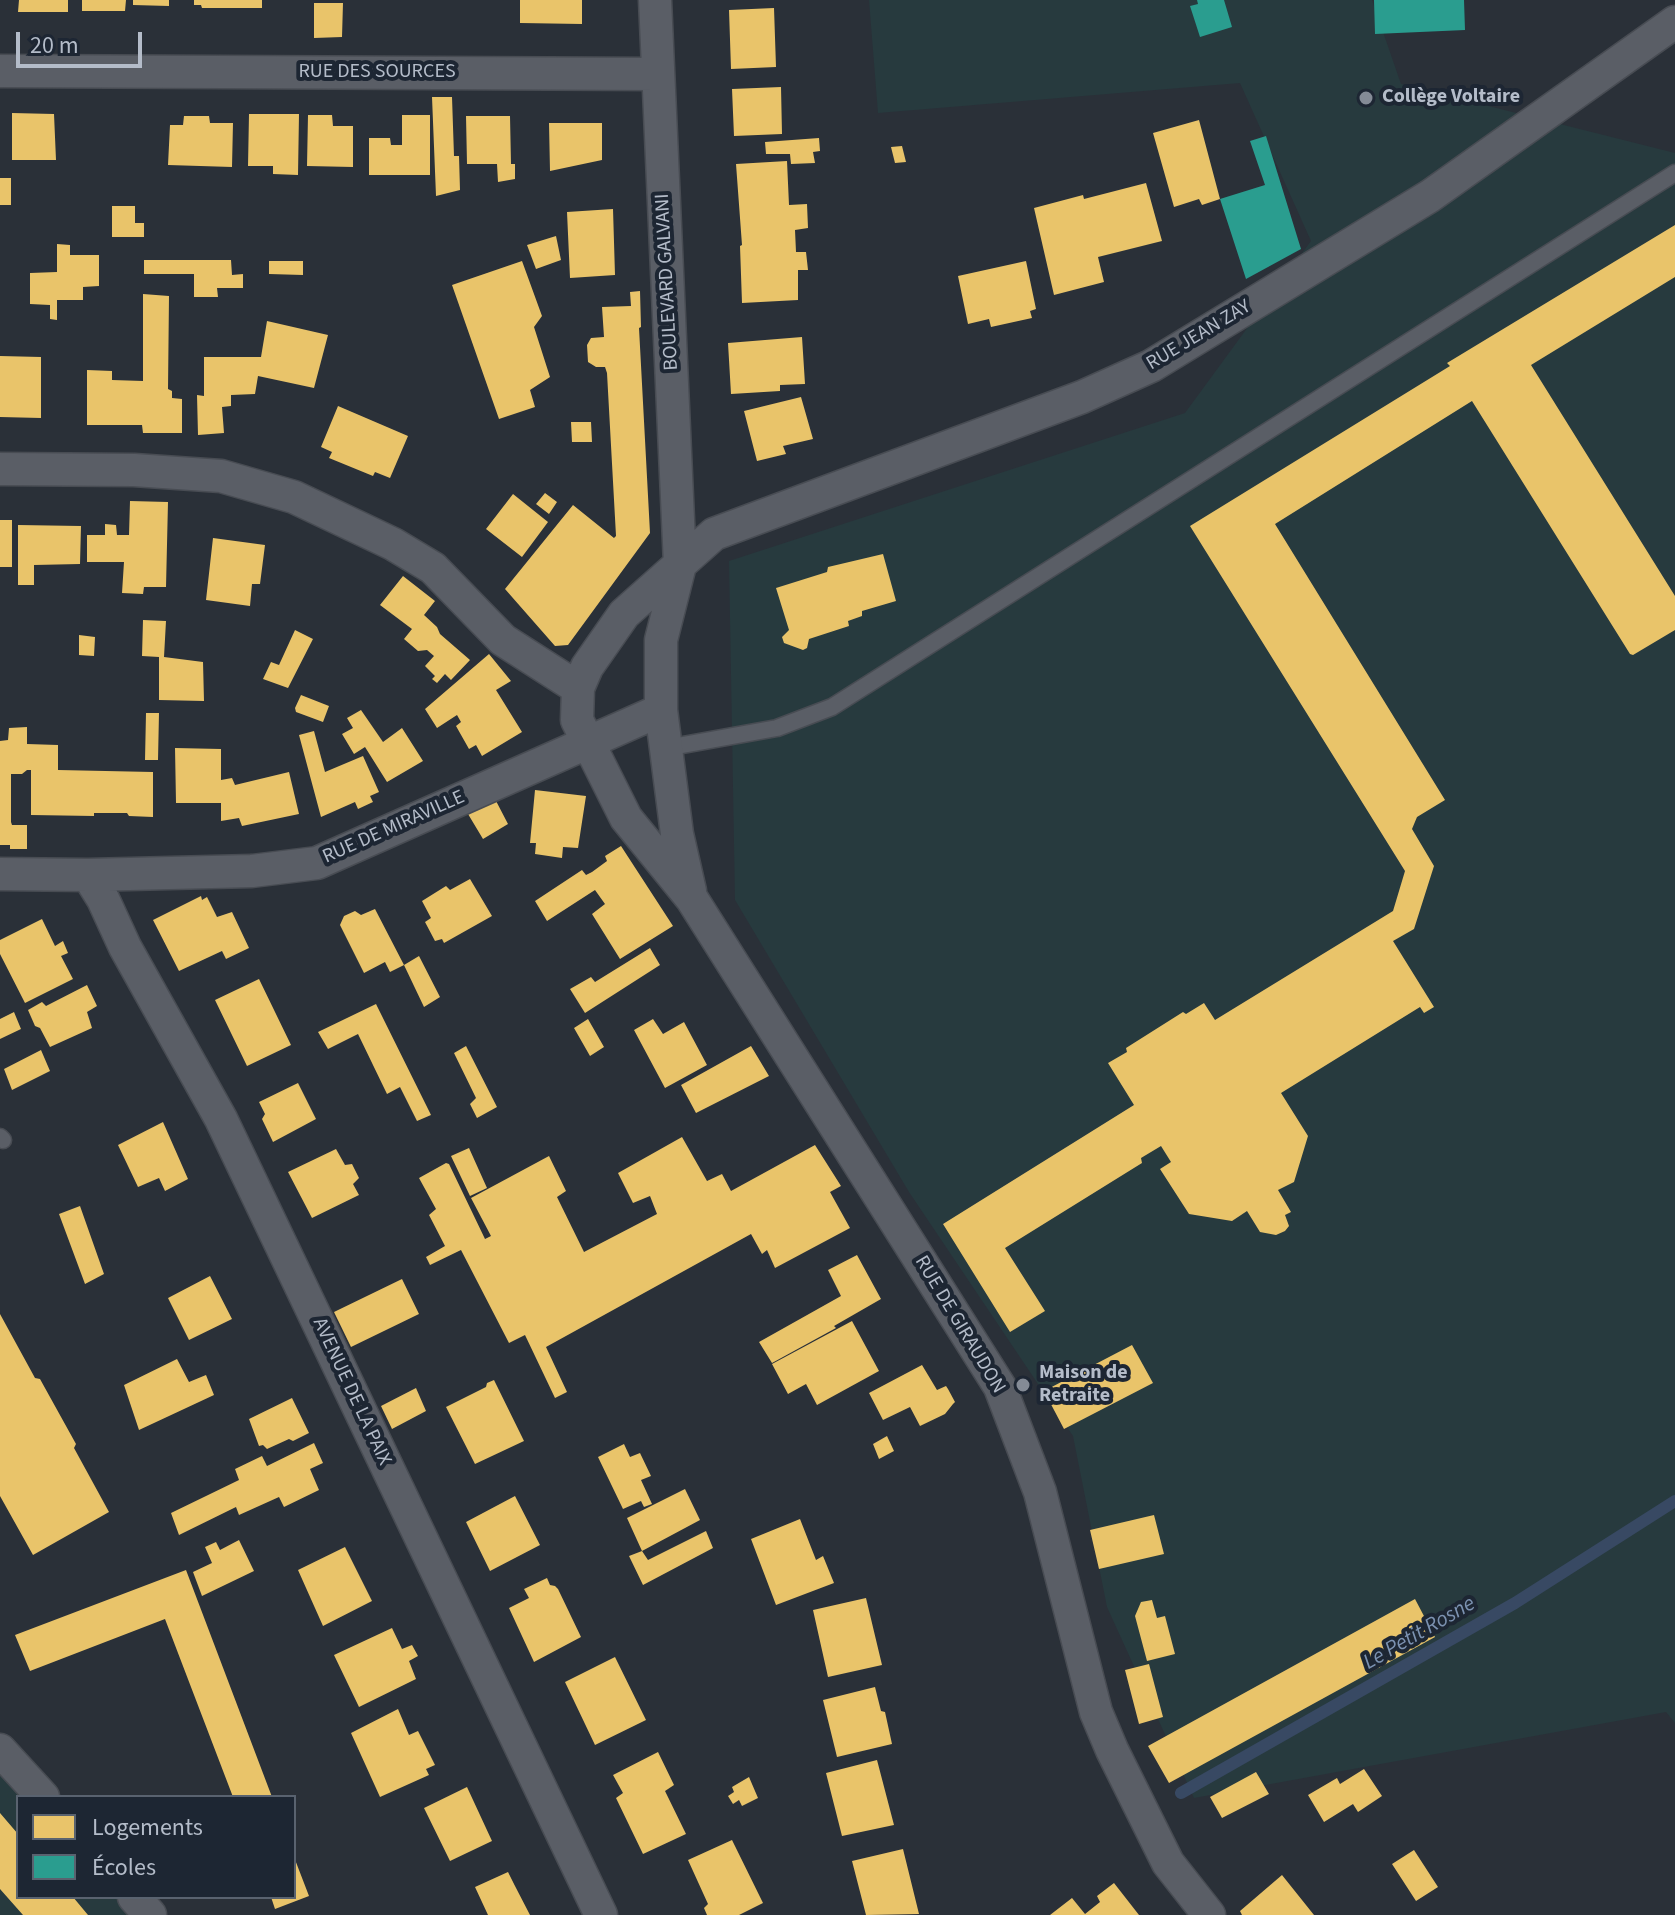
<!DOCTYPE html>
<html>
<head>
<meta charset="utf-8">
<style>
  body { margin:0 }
  #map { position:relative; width:1675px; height:1915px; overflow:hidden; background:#2a3038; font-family:"Source Sans 3",sans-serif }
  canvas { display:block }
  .legend { position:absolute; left:16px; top:1795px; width:280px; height:104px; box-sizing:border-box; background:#1d2633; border:2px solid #59626f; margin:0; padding:10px 14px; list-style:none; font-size:24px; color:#b4bcc9 }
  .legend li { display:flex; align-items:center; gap:16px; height:40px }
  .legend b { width:40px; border:2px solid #59626f }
  .scale { position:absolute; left:16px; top:32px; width:126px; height:36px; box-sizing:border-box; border:4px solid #b4bcc9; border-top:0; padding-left:10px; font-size:24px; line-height:28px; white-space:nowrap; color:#b4bcc9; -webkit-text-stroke:6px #1d2633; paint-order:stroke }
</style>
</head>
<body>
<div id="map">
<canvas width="1675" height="1915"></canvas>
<ul class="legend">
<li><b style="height:22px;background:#e9c46a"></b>Logements</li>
<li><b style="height:22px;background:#2a9d8f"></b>Écoles</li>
</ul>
<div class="scale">20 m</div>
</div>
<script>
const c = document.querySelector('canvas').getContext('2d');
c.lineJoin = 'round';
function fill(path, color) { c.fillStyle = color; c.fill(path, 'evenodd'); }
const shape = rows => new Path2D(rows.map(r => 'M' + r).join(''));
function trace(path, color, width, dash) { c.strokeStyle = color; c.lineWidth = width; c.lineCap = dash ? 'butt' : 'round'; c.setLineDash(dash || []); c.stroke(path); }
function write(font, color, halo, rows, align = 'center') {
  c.font = font + ' "Source Sans 3",sans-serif'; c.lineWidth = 8; c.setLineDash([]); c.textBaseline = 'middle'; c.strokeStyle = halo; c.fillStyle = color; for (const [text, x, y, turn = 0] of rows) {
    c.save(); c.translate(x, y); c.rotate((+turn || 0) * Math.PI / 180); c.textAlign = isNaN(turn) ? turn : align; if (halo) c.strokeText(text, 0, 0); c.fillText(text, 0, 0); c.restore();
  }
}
fill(shape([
  [869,0,1372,0,1401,84,1675,153,1675,1723,1666,1712,1194,1798,1107,1607,1073,1436,909,1192,735,900,729,561,1185,413,1311,241,1240,83,878,113],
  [0,1750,43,1797,18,1797,18,1897,134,1897,150,1915,0,1915]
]), '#273a3e');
fill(shape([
  [19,0,68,0,68,12,18,12],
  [82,0,126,0,125,11,82,11],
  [133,0,169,0,169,6,133,5],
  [194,0,262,0,262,8,202,8,201,5,194,5],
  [520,0,582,0,582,24,520,23],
  [314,3,343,3,342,37,314,38],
  [774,8,776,67,731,69,729,10],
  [781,87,782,134,734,136,732,89],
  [432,97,452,97,454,156,459,156,460,190,436,196],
  [12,113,54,114,56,160,12,160],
  [249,114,299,114,298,175,273,174,273,166,248,166],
  [308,115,332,115,333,126,353,126,353,167,307,166],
  [402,115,430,115,430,175,369,175,369,138,390,138,391,145,402,145],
  [184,116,209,116,210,123,233,123,232,167,168,165,170,125,183,125],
  [466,116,510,116,511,164,515,164,515,179,498,182,497,164,467,164],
  [1199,120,1220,199,1202,205,1199,199,1174,207,1153,133],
  [549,123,602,123,602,160,550,171],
  [819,138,820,151,813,152,815,163,791,164,790,154,766,154,765,142],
  [902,146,906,162,895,163,891,147],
  [787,161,789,205,807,204,808,228,795,230,796,252,806,252,808,270,798,270,798,300,742,303,740,246,742,245,736,164],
  [0,178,11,178,11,205,0,205],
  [1146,183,1162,241,1098,257,1104,282,1054,295,1034,208,1083,195,1084,199],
  [112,206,135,206,135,223,144,223,144,237,112,237],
  [613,209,615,275,570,278,567,212],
  [1675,225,1675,277,1531,365,1675,596,1675,630,1633,655,1630,654,1472,401,1275,524,1445,800,1417,817,1412,829,1434,866,1414,929,1393,941,1434,1007,1424,1013,1420,1007,1281,1093,1308,1136,1294,1182,1278,1190,1291,1212,1285,1215,1289,1226,1285,1231,1276,1235,1260,1232,1247,1211,1232,1221,1189,1214,1160,1169,1171,1162,1161,1146,1141,1158,1142,1163,1005,1248,1045,1311,1010,1332,943,1224,1134,1105,1108,1063,1127,1052,1126,1048,1183,1012,1186,1014,1204,1003,1215,1020,1393,911,1405,871,1190,526,1450,366,1447,363],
  [556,236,561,260,536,269,527,245],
  [57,244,70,245,70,255,99,255,99,286,83,287,83,300,57,300,57,320,50,319,50,305,30,304,30,273,57,272],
  [144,260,231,260,232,275,243,274,243,288,217,288,218,297,194,297,194,274,144,274],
  [269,261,303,261,303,275,269,274],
  [522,261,542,316,534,327,550,377,530,390,535,407,499,419,452,285],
  [1026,261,1036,309,1030,311,1032,318,991,327,989,319,968,324,958,276],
  [640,291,641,327,639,328,650,533,568,645,555,646,505,589,573,505,614,538,616,536,607,373,605,367,596,367,588,362,587,345,591,338,604,337,602,307,631,306,630,292],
  [143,294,169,296,168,389,172,391,172,398,182,399,182,433,143,433,142,425,87,425,87,370,112,371,112,380,143,381],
  [267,321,328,335,314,388,258,376,255,394,231,395,231,406,222,407,224,433,198,435,197,395,204,396,204,357,261,357],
  [802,337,805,384,780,385,780,391,731,394,728,343],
  [0,356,41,357,41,418,0,417],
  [801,397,813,439,783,446,786,454,757,461,744,411],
  [338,406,408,436,390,478,375,472,373,476,329,458,332,452,321,447],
  [571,422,591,422,592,442,572,442],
  [545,493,557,502,549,514,536,504],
  [513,494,548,522,522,557,486,529],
  [130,501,168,502,166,587,144,587,143,594,122,593,124,562,87,562,87,535,105,535,105,524,116,525,117,535,129,535],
  [0,520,12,520,12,567,0,567],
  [18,525,81,526,80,564,34,565,34,585,18,585],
  [213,538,265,545,260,584,252,584,250,606,206,600],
  [883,554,896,601,862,611,862,616,848,621,849,626,809,639,807,648,803,650,784,643,782,637,789,630,776,588,827,572,828,567],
  [403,576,435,601,424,615,437,627,440,634,470,660,451,680,445,674,437,683,432,679,435,676,425,666,434,656,427,650,418,651,404,639,412,629,380,605],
  [143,620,166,621,164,657,203,662,204,701,159,700,159,657,142,656],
  [295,630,313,639,288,688,263,679,271,662,279,665],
  [79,635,95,637,94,656,79,655],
  [489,654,511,681,496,690,522,732,482,756,476,745,469,749,456,726,461,722,457,715,437,728,425,709],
  [301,695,329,706,323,722,296,712,295,708],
  [361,710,383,742,402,728,423,761,387,782,365,747,354,754,342,734,353,728,347,718],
  [146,713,159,713,158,760,145,760],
  [27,727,27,744,58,745,58,770,153,772,153,817,129,816,127,813,94,813,94,816,31,815,31,770,27,770,22,774,11,774,11,822,12,825,27,825,27,849,10,849,10,845,0,845,0,741,8,740,9,728],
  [314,731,325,772,363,756,379,792,370,796,373,802,358,809,355,802,321,817,299,735],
  [175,748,221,749,221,780,232,778,235,785,289,772,299,814,242,826,239,818,221,821,221,803,176,803],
  [535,790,586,796,578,848,563,847,562,858,535,854,536,843,530,843],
  [495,799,508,824,483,839,468,814],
  [621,846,673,926,620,959,592,914,605,904,595,890,547,921,535,901,582,870,586,875,592,872,607,861,605,856],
  [470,879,492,916,444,943,442,939,435,941,425,922,431,918,422,901,446,886,450,890],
  [201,896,202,900,207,897,217,917,232,912,249,948,226,959,222,951,179,971,153,920],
  [375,909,404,965,390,972,385,962,364,973,340,925,344,916,355,911,361,915],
  [42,919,55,946,63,941,68,953,61,956,73,979,25,1003,0,954,0,940],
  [650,948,660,965,585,1013,570,989,591,977,595,982],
  [419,956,440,997,424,1007,404,965],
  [259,979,291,1045,247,1066,215,1000],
  [87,985,97,1006,87,1012,92,1028,50,1047,40,1028,35,1026,28,1010,42,1002,46,1006],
  [376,1004,431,1115,417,1121,400,1087,387,1094,358,1034,328,1049,318,1032],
  [14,1012,21,1029,0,1039,0,1019],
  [588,1019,604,1047,590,1056,574,1028],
  [653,1019,663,1034,684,1022,707,1065,665,1088,634,1030],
  [466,1046,497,1107,477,1118,470,1104,476,1098,454,1053],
  [751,1046,769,1076,696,1113,681,1085],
  [41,1050,50,1071,12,1090,4,1069],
  [298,1083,316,1119,273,1142,262,1119,265,1114,259,1102],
  [163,1122,188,1179,165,1191,159,1178,138,1187,118,1145],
  [682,1137,707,1181,722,1174,731,1191,815,1145,841,1186,830,1192,850,1228,775,1268,767,1250,762,1254,751,1234,546,1347,567,1392,555,1398,525,1335,509,1343,461,1250,430,1265,426,1257,445,1246,429,1215,436,1209,419,1178,446,1163,449,1164,485,1239,491,1236,471,1198,549,1156,566,1191,557,1197,584,1252,657,1214,650,1196,633,1203,618,1173],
  [469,1148,487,1188,470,1196,451,1156],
  [336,1149,345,1165,352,1164,359,1178,353,1184,359,1195,312,1218,288,1172],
  [80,1206,104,1274,85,1284,59,1214],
  [857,1255,881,1299,834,1326,836,1328,772,1363,759,1342,841,1296,828,1270],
  [210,1276,232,1319,189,1340,168,1298],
  [402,1279,419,1314,351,1347,334,1312],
  [0,1314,35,1378,40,1379,76,1444,74,1448,109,1512,33,1555,0,1496],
  [852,1321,879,1371,817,1405,806,1384,788,1394,772,1364],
  [1132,1345,1153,1383,1064,1429,1044,1391],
  [177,1359,189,1382,206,1375,214,1395,139,1430,124,1385],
  [922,1365,937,1390,946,1386,948,1389,955,1402,953,1404,945,1414,920,1426,910,1407,883,1420,869,1393],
  [494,1380,524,1441,475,1464,446,1407,486,1387,487,1383],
  [416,1388,426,1411,392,1429,381,1406],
  [292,1398,309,1433,293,1441,289,1439,267,1449,263,1445,259,1446,249,1419],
  [887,1436,894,1451,879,1459,873,1444],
  [314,1443,323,1463,310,1469,319,1490,284,1507,279,1497,239,1515,236,1507,179,1535,171,1513,239,1480,235,1469,262,1456,267,1466],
  [624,1444,630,1457,640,1453,651,1476,641,1480,652,1504,644,1507,641,1501,623,1509,598,1457],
  [685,1489,700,1520,642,1551,648,1560,706,1531,713,1548,643,1585,629,1556,642,1551,627,1518],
  [515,1496,540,1545,490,1571,466,1522],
  [1154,1515,1164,1554,1099,1569,1090,1530],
  [800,1519,816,1560,823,1556,834,1583,776,1605,751,1539],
  [239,1540,254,1571,202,1596,193,1572,212,1563,205,1547,216,1542,220,1550],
  [345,1547,372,1601,323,1626,298,1570],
  [186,1570,272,1797,233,1797,165,1619,30,1671,15,1635],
  [547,1578,550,1585,555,1586,558,1589,581,1637,534,1662,509,1608,529,1598,524,1589],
  [866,1598,882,1665,828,1677,813,1610],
  [1415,1599,1435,1637,1169,1783,1148,1746],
  [1152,1600,1157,1618,1165,1616,1175,1654,1147,1661,1135,1616,1141,1602],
  [392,1628,402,1649,412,1645,418,1656,409,1661,416,1679,359,1707,334,1655],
  [615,1657,646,1720,595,1745,565,1682],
  [1149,1664,1163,1717,1139,1724,1125,1670],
  [875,1687,881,1711,885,1712,892,1744,837,1757,823,1700],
  [398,1709,409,1735,418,1731,435,1765,426,1769,429,1775,380,1797,351,1733],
  [658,1752,674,1785,665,1791,686,1834,643,1854,616,1798,623,1793,613,1775],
  [877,1760,894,1825,842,1836,826,1773],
  [1364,1769,1382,1796,1358,1812,1353,1804,1324,1822,1308,1795,1337,1778,1340,1784],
  [1256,1772,1269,1794,1222,1818,1210,1797],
  [749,1777,758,1798,742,1806,739,1800,733,1804,728,1796,734,1792,732,1787],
  [467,1787,492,1841,450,1861,424,1808],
  [0,1813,18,1834,18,1897,73,1897,88,1915,23,1915,0,1889],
  [732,1840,763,1903,739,1915,707,1915,704,1908,708,1904,688,1860],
  [903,1849,919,1914,866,1915,852,1861],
  [1414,1850,1438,1887,1416,1901,1392,1864],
  [294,1857,309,1896,275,1909,271,1897,294,1897],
  [508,1872,515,1886,530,1915,488,1915,475,1887],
  [1282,1875,1314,1915,1242,1915,1240,1911],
  [1114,1883,1139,1915,1050,1915,1072,1898,1085,1914,1100,1902,1097,1896]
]), '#e9c46a');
fill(shape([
  [1197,0,1224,0,1232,27,1200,37,1190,6,1198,4],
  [1374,0,1464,0,1465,30,1375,34],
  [1266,136,1301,249,1246,279,1220,199,1265,185,1250,141]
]), '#2a9d8f');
trace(shape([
  [1181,1793,1515,1603,1675,1501]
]), '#384963', 12);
const lane = shape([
  [666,748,777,728,832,707,1675,173],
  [0,1137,3,1140]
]);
const street = shape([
  [655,0,680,565,661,640,661,710,677,834,690,891],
  [0,71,658,74],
  [0,469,134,470,221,476,294,497,393,544,433,568,503,640,578,688],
  [0,874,88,875,252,871,317,863,661,710],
  [88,875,103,899,125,947,221,1119,601,1915],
  [0,1750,43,1797],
  [134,1897,150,1915],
  [1209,1915,1168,1863,1112,1750,1096,1712,1040,1492,1000,1387,692,899,626,818,577,720,578,688,587,667,624,614,714,534,1082,397,1151,366,1430,196,1675,22]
]);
trace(lane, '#484c53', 19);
trace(street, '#484c53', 35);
trace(lane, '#5a5e66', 16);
trace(street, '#5a5e66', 32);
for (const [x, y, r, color] of [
  [1366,98,8,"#848b96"],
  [1023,1385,8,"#848b96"]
]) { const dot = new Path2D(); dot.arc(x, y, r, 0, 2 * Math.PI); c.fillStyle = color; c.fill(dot); trace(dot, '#1d2633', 3); }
write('20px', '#b4bcc9', '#1d2633', [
  ["RUE DES SOURCES",377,73],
  ["BOULEVARD GALVANI",668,282,-93],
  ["RUE JEAN ZAY",1199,336,-31],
  ["RUE DE MIRAVILLE",394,828,-24],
  ["RUE DE GIRAUDON",959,1325,59],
  ["AVENUE DE LA PAIX",351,1392,65]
]);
write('bold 20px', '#b4bcc9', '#1d2633', [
  ["Collège Voltaire",1382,98],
  ["Maison de",1039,1374],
  ["Retraite",1039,1397]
], 'left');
write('italic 22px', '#7c92b1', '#1d2633', [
  ["Le Petit Rosne",1420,1634,-30]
]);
</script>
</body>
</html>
